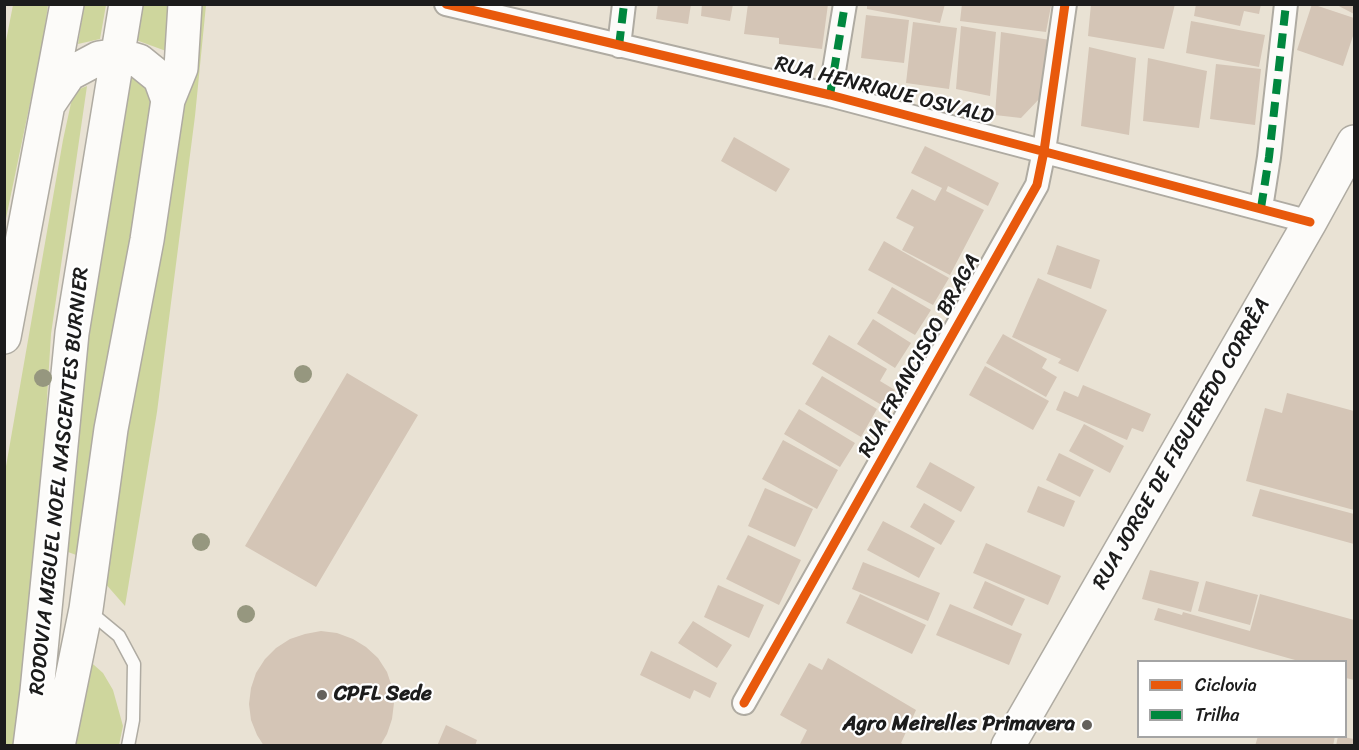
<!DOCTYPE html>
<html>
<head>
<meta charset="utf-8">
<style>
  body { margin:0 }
  #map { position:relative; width:1359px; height:750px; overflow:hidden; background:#e9e2d4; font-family:Sriracha,sans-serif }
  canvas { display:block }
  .frame { position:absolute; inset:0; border:6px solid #1c1c1c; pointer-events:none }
  .legend { position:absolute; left:1137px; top:660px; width:210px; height:78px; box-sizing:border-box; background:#fff; border:2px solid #a4a4a4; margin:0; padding:8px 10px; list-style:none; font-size:18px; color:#1c1c1c }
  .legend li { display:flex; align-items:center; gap:12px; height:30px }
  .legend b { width:30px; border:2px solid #a4a4a4 }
</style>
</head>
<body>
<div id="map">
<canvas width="1359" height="750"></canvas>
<div class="frame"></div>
<ul class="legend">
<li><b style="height:8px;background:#e8590c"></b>Ciclovia</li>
<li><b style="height:8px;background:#00873e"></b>Trilha</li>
</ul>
</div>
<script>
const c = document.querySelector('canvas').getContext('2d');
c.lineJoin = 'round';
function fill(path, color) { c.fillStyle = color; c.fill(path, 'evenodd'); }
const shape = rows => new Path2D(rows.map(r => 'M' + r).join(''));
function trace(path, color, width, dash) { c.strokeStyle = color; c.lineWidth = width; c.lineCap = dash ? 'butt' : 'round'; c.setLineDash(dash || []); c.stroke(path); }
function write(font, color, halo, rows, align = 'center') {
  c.font = font + ' Sriracha,sans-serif'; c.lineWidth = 4.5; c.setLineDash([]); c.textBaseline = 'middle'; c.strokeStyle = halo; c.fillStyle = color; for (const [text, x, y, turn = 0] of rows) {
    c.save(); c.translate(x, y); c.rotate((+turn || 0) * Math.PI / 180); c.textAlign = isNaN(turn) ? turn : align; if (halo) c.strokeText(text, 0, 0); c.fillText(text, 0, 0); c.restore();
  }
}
fill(shape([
  [13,5,48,5,43,41,5,223,4,51],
  [84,5,106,5,100,39,78,44],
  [143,5,169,5,166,51,136,40],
  [194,5,206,5,195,116,157,412,125,606,104,582],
  [138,77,150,89,155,111,79,556,68,552,78,453,84,358,128,79],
  [87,86,51,334,41,496,17,745,5,746,5,472,63,140,71,103,77,90],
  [85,657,103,673,113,690,123,726,119,745,72,746]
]), '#ced69d');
fill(shape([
  [658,4,691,4,688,24,656,19],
  [702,4,733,4,730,21,701,16],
  [748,4,828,4,822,49,779,44,779,38,744,34],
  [867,4,945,4,940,23,867,9],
  [962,4,1041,4,1051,6,1046,32,960,21],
  [1091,4,1175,4,1164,49,1088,36],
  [1196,4,1261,4,1259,14,1244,11,1240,26,1194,16],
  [1312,4,1354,18,1354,33,1343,66,1297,50],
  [1335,4,1354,4,1354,14],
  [866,15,909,20,904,63,861,58],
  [1191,21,1265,35,1259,67,1186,53],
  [913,22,957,28,949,89,906,83],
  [961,26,996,32,990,96,956,89],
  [1001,32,1050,40,1041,97,1021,118,995,115],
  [1089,47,1136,58,1129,135,1081,126],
  [1148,58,1207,71,1199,128,1143,121],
  [1216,64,1261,69,1255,125,1210,119],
  [734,137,790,169,776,192,721,161],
  [925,146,999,183,988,206,948,186,946,191,984,210,950,275,902,250,914,227,896,218,912,189,935,201,942,188,911,173],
  [884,241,949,278,933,305,868,270],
  [1057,245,1100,260,1091,289,1047,274],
  [1038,278,1107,310,1078,372,1058,363,1061,359,1012,337],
  [892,287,931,310,915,335,877,313],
  [873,319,911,343,895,368,857,344],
  [1003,334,1047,359,1042,368,1057,377,1046,397,986,363],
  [829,335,887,369,880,381,895,390,885,407,812,364],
  [985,366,1049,401,1033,430,969,395],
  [347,373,418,415,316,587,245,546],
  [822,376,877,409,861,437,805,404],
  [1083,385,1151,414,1143,432,1132,428,1127,440,1056,410,1064,391,1078,397],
  [1287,393,1354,411,1354,510,1246,481,1265,408,1282,413],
  [799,409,855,443,840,467,784,434],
  [1084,424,1124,446,1110,473,1069,451],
  [783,440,838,470,817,509,762,479],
  [1059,453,1094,470,1080,497,1046,480],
  [930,462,975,487,961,512,916,487],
  [1038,486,1075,501,1064,527,1027,512],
  [765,488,813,509,795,547,748,526],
  [1260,489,1354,514,1354,544,1252,516],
  [924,503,955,521,941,545,910,527],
  [883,521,935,548,919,578,867,550],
  [748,535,801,560,779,605,726,579],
  [986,543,1061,576,1048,605,973,573],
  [863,562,940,593,928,621,852,589],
  [1150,570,1199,582,1191,612,1142,599],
  [985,581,1025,599,1012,626,973,608],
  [1206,581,1258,595,1250,625,1198,611],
  [718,585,764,605,749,638,704,617],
  [860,594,926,625,912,654,846,623],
  [1260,594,1354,620,1354,680,1346,678,1346,662,1302,662,1154,620,1158,608,1182,615,1183,612,1250,631],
  [950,604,1022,634,1009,665,936,635],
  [693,621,732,645,717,668,678,643],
  [321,631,337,633,353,639,366,647,378,658,387,672,392,687,394,703,392,719,387,734,380,746,264,746,257,735,251,720,249,704,251,688,256,673,265,659,276,648,290,639,305,634],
  [651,651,717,683,710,698,694,690,690,699,640,675],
  [828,658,916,710,901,743,906,746,799,746,807,730,780,715,809,663,822,670],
  [446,725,477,740,475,746,437,746],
  [1258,736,1335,736,1333,746,1255,746],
  [1338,736,1354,739,1354,746,1336,746]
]), '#d4c5b6');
const lane = shape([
  [90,612,119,636,134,664,133,720,128,746]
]);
const street = shape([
  [446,4,830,95,1310,222],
  [619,46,624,4],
  [830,95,845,4],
  [1261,208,1269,157,1286,4],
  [744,703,1037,185,1044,151,1065,4]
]);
const secondary = shape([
  [1008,746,1310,222,1354,142]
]);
const highway = shape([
  [50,102,69,74,99,58,119,55,139,61,160,78,168,100],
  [4,337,67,4],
  [30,746,37,691,72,333,126,4],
  [58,746,86,609,111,429,147,240,168,100,181,68,185,4]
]);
trace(lane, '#afaba2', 15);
trace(street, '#afaba2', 26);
trace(secondary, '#afaba2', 36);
trace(highway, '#afaba2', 36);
trace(lane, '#fcfbf9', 12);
trace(street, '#fcfbf9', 22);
trace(secondary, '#fcfbf9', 33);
trace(highway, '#fcfbf9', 33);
trace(shape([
  [619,46,624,4],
  [830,95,845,4],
  [1261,208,1269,157,1286,4]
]), '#00873e', 8, [15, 8]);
trace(shape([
  [446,4,830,95,1310,222],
  [744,703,1037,185,1044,151,1065,4]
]), '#e8590c', 9);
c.fillStyle = '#96977f';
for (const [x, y] of [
  [303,374],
  [43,378],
  [201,542],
  [246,614]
]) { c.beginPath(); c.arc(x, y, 9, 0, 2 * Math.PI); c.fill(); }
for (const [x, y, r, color] of [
  [322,695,6,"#64615c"],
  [1087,725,6,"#64615c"]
]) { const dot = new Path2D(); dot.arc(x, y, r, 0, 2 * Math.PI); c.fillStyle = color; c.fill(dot); trace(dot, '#fff', 2); }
write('21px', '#1c1c1c', '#fff', [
  ["RUA HENRIQUE OSVALD",884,91,14],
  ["RUA FRANCISCO BRAGA",920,356,-61],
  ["RUA JORGE DE FIGUEREDO CORRÊA",1182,444,-60],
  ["RODOVIA MIGUEL NOEL NASCENTES BURNIER",60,481,-84]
]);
write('bold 21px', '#1c1c1c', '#fff', [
  ["CPFL Sede",334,695],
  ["Agro Meirelles Primavera",1075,725,"right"]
], 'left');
</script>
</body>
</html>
